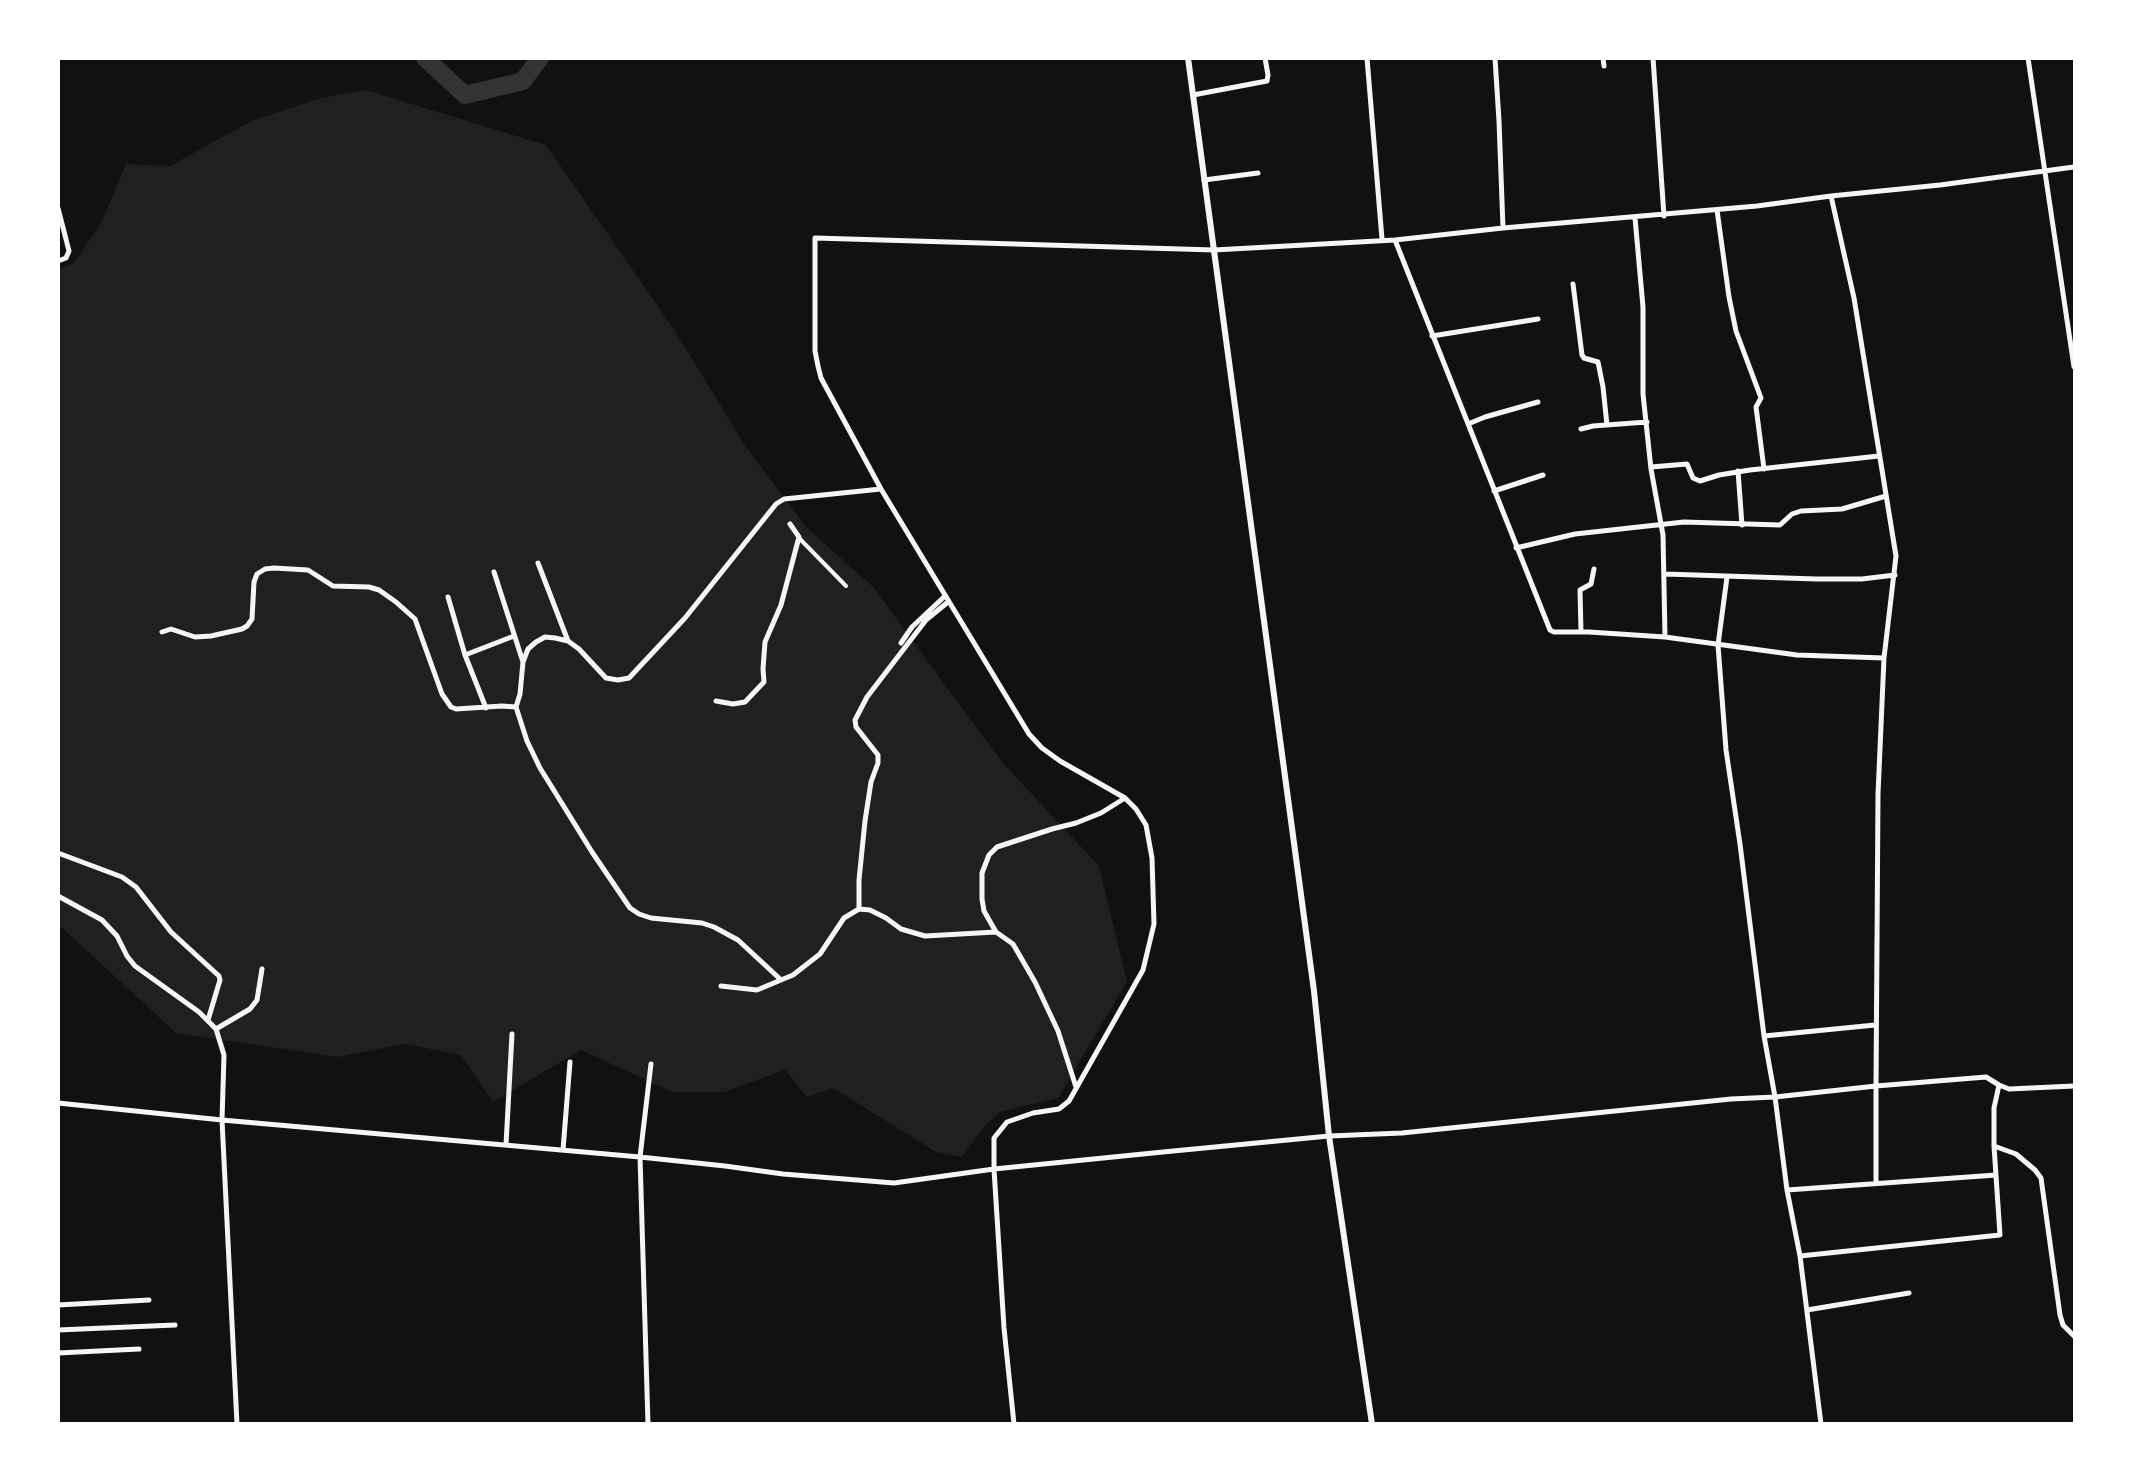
<!DOCTYPE html>
<html>
<head>
<meta charset="utf-8">
<style>
  body { margin:0 }
  #map { position:relative; width:2133px; height:1482px; overflow:hidden; background:#111; font-family:"Golos Text",sans-serif }
  canvas { display:block }
  .frame { position:absolute; inset:0; border:60px solid #fff; pointer-events:none }
</style>
</head>
<body>
<div id="map">
<canvas width="2133" height="1482"></canvas>
<div class="frame"></div>
</div>
<script>
const c = document.querySelector('canvas').getContext('2d');
c.lineJoin = 'round';
function fill(path, color) { c.fillStyle = color; c.fill(path, 'evenodd'); }
const shape = rows => new Path2D(rows.map(r => 'M' + r).join(''));
function trace(path, color, width, dash) { c.strokeStyle = color; c.lineWidth = width; c.lineCap = dash ? 'butt' : 'round'; c.setLineDash(dash || []); c.stroke(path); }
fill(shape([
  [366,90,546,145,675,331,746,447,805,526,873,587,1002,762,1099,866,1127,982,1058,1098,1000,1112,985,1126,962,1157,936,1152,833,1088,807,1097,785,1070,724,1092,672,1092,581,1050,493,1102,461,1055,406,1044,337,1057,176,1033,59,925,58,270,75,262,102,221,126,164,170,166,251,121,321,98]
]), '#202020');
trace(shape([
  [425,58,465,95,523,81,540,58]
]), '#333', 18);
trace(shape([
  [799,538,846,586]
]), '#f5f5f5', 4);
trace(shape([
  [1367,58,1382,239],
  [1495,58,1499,121,1503,228],
  [1603,58,1604,66],
  [1653,58,1664,216],
  [2028,58,2074,367],
  [1193,95,1267,81,1268,75,1265,58],
  [1204,180,1258,173],
  [58,208,69,251,66,258,58,261],
  [1717,210,1729,297,1736,331,1761,398,1756,407,1764,469],
  [1635,218,1643,307,1643,394,1651,469,1663,535,1665,637],
  [1395,240,1550,630,1554,632,1589,632,1665,637,1797,655,1884,658],
  [1573,284,1582,355,1584,358,1598,362,1603,387,1607,425],
  [1432,336,1538,319],
  [1468,424,1485,417,1538,402],
  [1581,429,1593,426,1647,422],
  [1651,467,1687,464,1693,478,1700,481,1719,475,1750,470,1879,456],
  [1738,471,1742,525],
  [1494,491,1543,475],
  [1516,548,1575,534,1684,522,1780,525,1792,514,1801,511,1842,509,1886,496],
  [538,563,568,641],
  [494,572,523,662],
  [1665,574,1816,579,1862,579,1895,575],
  [1727,577,1718,645,1726,750,1740,844,1764,1036,1775,1097,1787,1190,1800,1256,1821,1424],
  [448,597,465,655,486,708],
  [162,632,171,629,195,637,211,636,242,629,247,626,252,619,254,582,257,574,265,569,274,568,308,570,333,586,369,587,379,590,396,602,415,619,442,694,451,707,456,709,502,706,516,707],
  [1581,632,1580,590,1591,584,1594,569],
  [901,643,912,627,945,596],
  [465,655,514,636],
  [716,701,733,704,745,702,764,682,763,669,765,642,781,605,799,537,790,524],
  [58,853,122,877,136,887,171,932,219,976,220,980,208,1020],
  [58,896,102,920,117,936,127,956,135,966,199,1012,216,1029],
  [859,909,859,880,865,821,871,782,878,763,878,755,856,727,855,720,867,697,926,620,948,602],
  [780,979,738,940,714,927,702,923,651,918,639,914,630,908,592,852,540,768,527,741,516,707,520,694,523,662,528,649,536,642,545,637,555,638,568,641,579,649,606,678,618,680,629,678,685,618,776,504,784,499,881,489],
  [721,986,757,990,793,975,820,954,844,918,859,909,870,910,886,918,901,929,925,936,996,932],
  [1764,1036,1875,1025],
  [1076,1087,1058,1031,1035,982,1013,944,996,932,984,911,982,899,982,873,989,855,997,847,1052,829,1076,823,1101,813,1125,798],
  [58,1103,222,1120,640,1157,725,1166,783,1174,894,1183,994,1169,1163,1152,1329,1136,1402,1133,1731,1099,1775,1097,1876,1086,1878,794,1884,658,1896,556,1854,298,1831,196],
  [506,1145,512,1034],
  [1994,1146,2016,1154,2035,1170,2041,1178,2060,1315,2063,1325,2074,1336],
  [563,1150,570,1062],
  [1876,1183,1876,1086,1986,1077,1999,1085,2009,1089,2074,1086],
  [1787,1190,1996,1175],
  [1800,1256,2000,1235,1994,1146,1994,1108,1999,1085],
  [58,1305,149,1300],
  [1807,1310,1909,1293],
  [58,1330,175,1325],
  [58,1353,139,1349],
  [237,1424,222,1120,224,1055,216,1029,250,1009,257,1000,262,969],
  [648,1424,640,1157,651,1064],
  [1014,1424,1004,1328,994,1169,994,1138,1007,1122,1033,1113,1059,1109,1069,1101,1143,970,1154,924,1152,858,1146,825,1136,809,1125,798,1060,761,1042,748,1029,734,881,489,821,378,818,366,815,351,815,238,1214,250,1395,240,1503,228,1757,206,1831,196,1940,185,2074,167]
]), '#f5f5f5', 5);
trace(shape([
  [1188,58,1314,991,1329,1136,1372,1424]
]), '#f5f5f5', 6);
</script>
</body>
</html>
